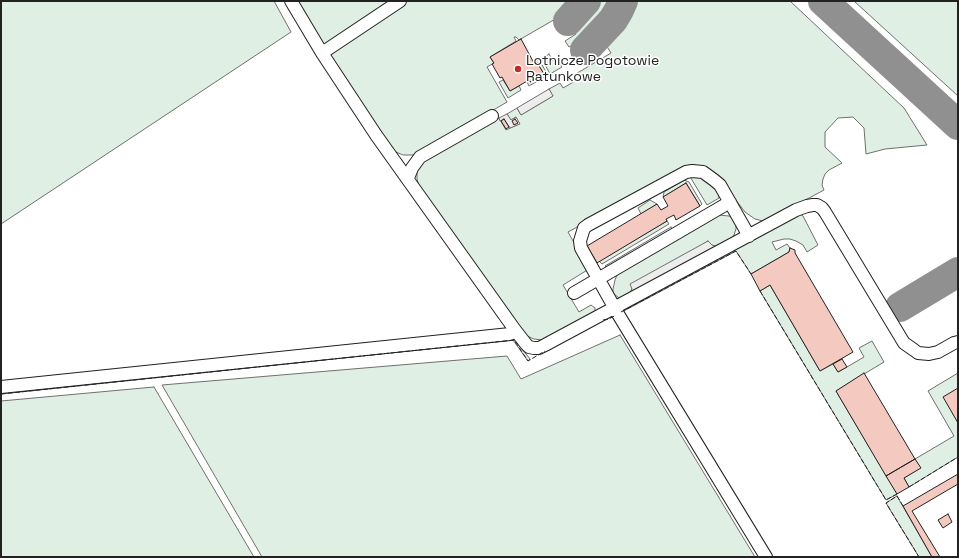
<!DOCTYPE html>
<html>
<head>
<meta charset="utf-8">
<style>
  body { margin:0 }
  #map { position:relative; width:959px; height:558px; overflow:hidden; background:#fff; font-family:"Space Grotesk",sans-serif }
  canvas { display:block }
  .frame { position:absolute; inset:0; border:2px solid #222; pointer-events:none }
</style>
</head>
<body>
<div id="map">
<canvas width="959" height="558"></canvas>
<div class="frame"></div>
</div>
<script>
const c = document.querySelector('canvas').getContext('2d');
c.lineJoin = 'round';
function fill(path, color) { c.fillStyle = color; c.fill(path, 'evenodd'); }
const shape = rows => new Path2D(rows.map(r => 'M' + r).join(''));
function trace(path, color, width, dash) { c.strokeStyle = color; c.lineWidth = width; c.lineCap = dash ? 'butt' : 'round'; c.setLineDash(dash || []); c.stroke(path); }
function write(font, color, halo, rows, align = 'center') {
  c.font = font + ' "Space Grotesk",sans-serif'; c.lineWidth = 3; c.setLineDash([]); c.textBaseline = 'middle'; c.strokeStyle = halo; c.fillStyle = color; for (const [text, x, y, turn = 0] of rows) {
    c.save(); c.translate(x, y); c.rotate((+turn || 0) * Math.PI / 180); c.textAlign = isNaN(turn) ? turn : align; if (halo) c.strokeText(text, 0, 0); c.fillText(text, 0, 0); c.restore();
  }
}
const green = shape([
  [1,1,274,1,291,32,1,224,1,1],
  [296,1,396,1,329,45,322,44,296,1],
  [406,1,790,1,904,108,927,145,885,149,866,154,864,128,853,117,838,118,825,132,825,147,842,163,829,170,825,174,823,179,822,185,824,190,770,219,763,221,755,219,745,212,718,177,686,168,568,232,589,269,563,285,579,312,591,305,595,308,595,312,542,340,534,339,527,336,522,331,419,186,417,179,417,172,420,166,425,160,499,118,506,130,519,124,516,117,511,120,507,114,517,108,521,115,553,96,549,89,560,83,563,88,577,80,574,75,611,53,606,45,588,55,580,41,569,47,565,41,576,34,564,14,519,40,516,37,514,37,516,41,490,57,494,63,487,67,507,102,420,153,412,155,403,155,396,152,390,147,330,57,332,50,406,1],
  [854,1,958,1,958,96,854,1],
  [549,54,553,61,557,59,562,67,550,74,542,59,549,54],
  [539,60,548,75,529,86,527,82,529,80,530,82,544,74,536,61,539,60],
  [503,80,510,91,519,86,521,90,508,98,499,82,503,80],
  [689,175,700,175,719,192,719,198,707,205,689,175],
  [684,180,689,182,702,204,700,206,686,183,663,197,664,192,684,180],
  [650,200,657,204,641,214,638,208,650,200],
  [800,214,803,216,818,245,807,252,803,245,796,241,790,239,784,239,772,242,776,250,787,244,790,248,789,252,751,274,736,251,622,312,621,311,800,214],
  [719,215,729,216,733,218,736,224,736,229,734,235,730,240,718,246,715,246,712,245,708,241,632,288,630,294,623,298,619,298,613,293,613,289,615,280,617,275,621,272,719,215],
  [667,221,669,224,602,264,599,261,667,221],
  [671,227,672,230,607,268,605,266,671,227],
  [770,285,820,371,833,364,838,372,847,367,864,357,859,348,872,341,884,362,836,391,897,494,886,500,760,291,770,285],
  [620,335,755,557,262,557,162,385,507,356,521,379,620,335],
  [513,337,530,359,528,361,513,340,1,394,1,390,513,337],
  [958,373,958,457,909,487,904,478,920,468,915,459,954,436,928,391,958,373],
  [154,387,254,557,1,557,1,401,154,387],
  [897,496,932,557,919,557,886,503,897,496]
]);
fill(green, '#e0efe3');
trace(green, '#6f6f6f', 1);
const parking = shape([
  [549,89,553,96,521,115,517,108,549,89],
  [507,114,511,120,516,117,520,124,510,128,504,119,500,121,499,118,507,114],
  [708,241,712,245,715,246,718,246,630,294,632,289,630,284,708,241]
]);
fill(parking, '#ededed');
trace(parking, '#6f6f6f', 1);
trace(shape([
  [823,1,958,125],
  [568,21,586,1],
  [585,50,613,20,619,10,623,1],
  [900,307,958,272]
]), '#909090', 30);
const building = shape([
  [521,39,534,63,536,61,544,74,530,82,529,80,510,91,502,77,500,78,492,64,494,63,490,57,521,39],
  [504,119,509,127,506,129,501,121,504,119],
  [515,119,518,123,514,125,512,121,515,119],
  [686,183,700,206,676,220,674,215,666,219,667,221,597,263,587,246,657,204,661,210,668,206,663,197,686,183],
  [790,248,795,250,795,253,853,352,820,371,770,285,760,291,751,274,789,252,790,248],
  [842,359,847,367,838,372,833,364,842,359],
  [864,373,915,459,886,476,836,391,864,373],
  [958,388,958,423,943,397,958,388],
  [915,459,921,468,904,478,909,487,897,494,886,476,915,459],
  [958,474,958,484,912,511,940,557,932,557,903,506,958,474],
  [948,514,952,522,943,528,938,520,948,514]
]);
fill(building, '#f3c9c0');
trace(building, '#222', 1);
const minor = shape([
  [291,1,322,53,376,135,515,330,526,344,529,347,534,348,539,348,545,345,796,210,807,206,813,205,817,205,822,208,825,212,904,343,914,350,918,353,929,354,938,352,954,343,958,342],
  [322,53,400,1],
  [408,178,412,168,420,157,492,116],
  [749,236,720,185,714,180,703,172,692,171,686,172,588,225,584,228,580,241,581,248,618,314,766,557],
  [574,293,730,202],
  [1,387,510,334,515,330]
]);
trace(minor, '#222', 14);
trace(minor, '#fff', 12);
trace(shape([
  [760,291,886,500,897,494],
  [621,312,736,251,751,274],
  [603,320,609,319,616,315],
  [1,394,514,340,528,361,545,351],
  [909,487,958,457],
  [903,506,897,496,886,503,919,557]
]), '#222', 1, [5, 2]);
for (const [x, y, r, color] of [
  [518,69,4,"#c62828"]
]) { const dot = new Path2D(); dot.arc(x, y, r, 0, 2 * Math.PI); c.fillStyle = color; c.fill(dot); trace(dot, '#fff', 1.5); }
write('14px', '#222', '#fff', [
  ["Lotnicze Pogotowie",526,61],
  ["Ratunkowe",526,77]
], 'left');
</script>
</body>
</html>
